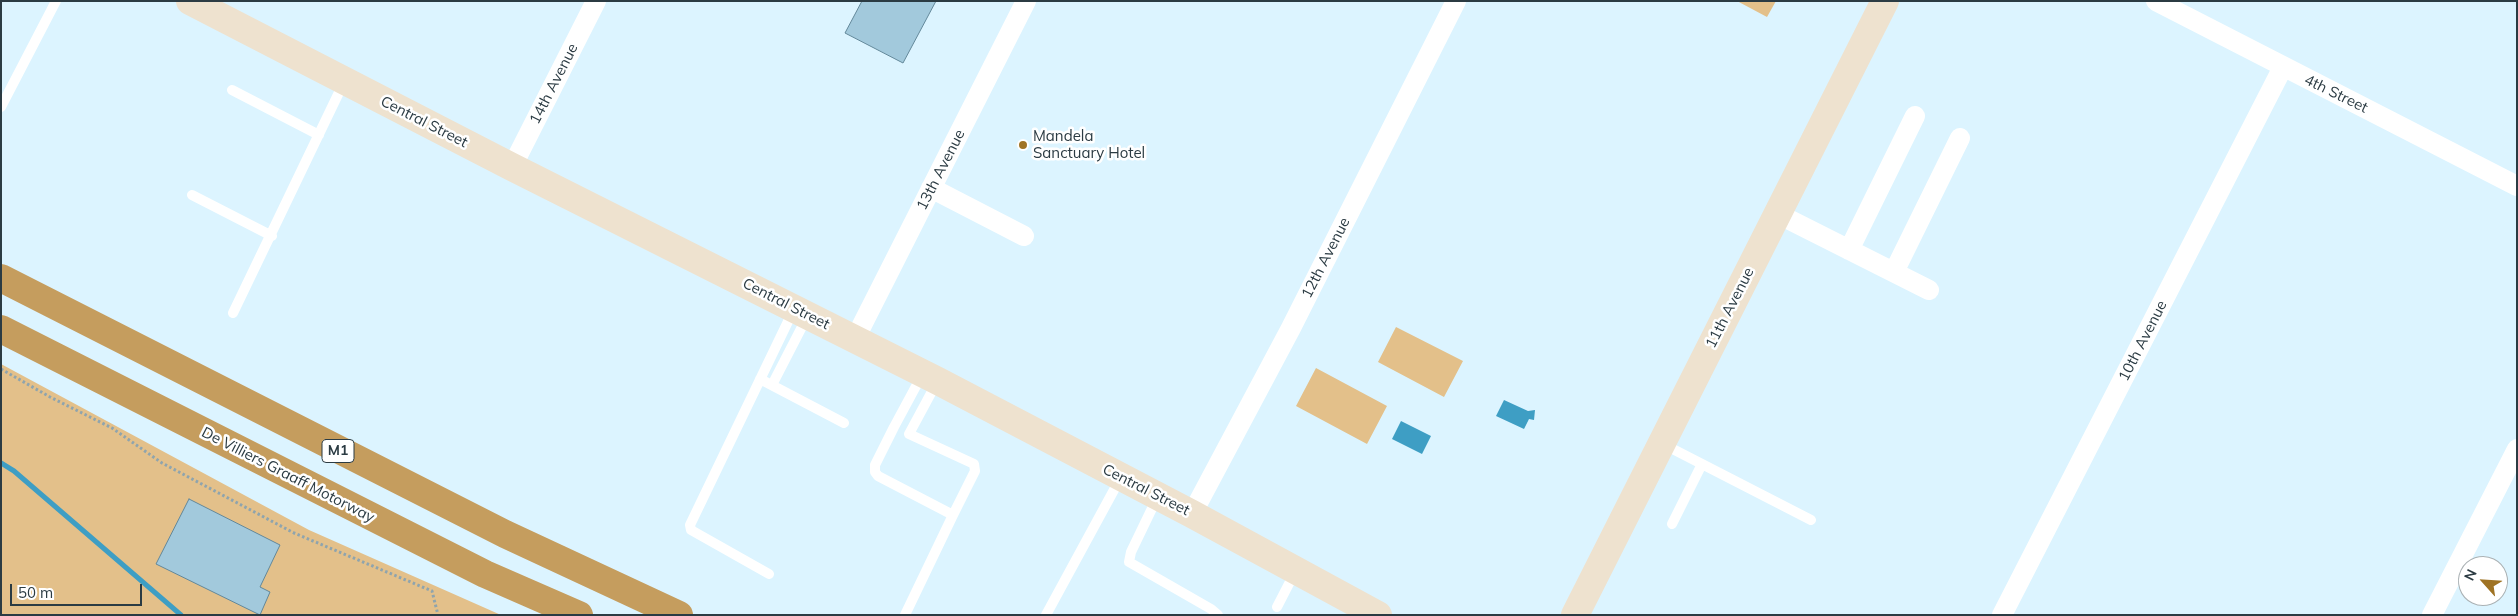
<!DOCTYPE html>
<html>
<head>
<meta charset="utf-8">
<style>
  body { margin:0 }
  #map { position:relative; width:2518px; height:616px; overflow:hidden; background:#dcf4ff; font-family:Mulish,sans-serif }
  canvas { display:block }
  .frame { position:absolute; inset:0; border:2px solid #2b3b43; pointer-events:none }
  .north { position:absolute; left:2458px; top:556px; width:50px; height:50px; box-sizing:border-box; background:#fff; border:1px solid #aab1b4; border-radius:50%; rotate:296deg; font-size:14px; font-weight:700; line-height:20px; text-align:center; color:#2b3b43 }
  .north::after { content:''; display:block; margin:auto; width:18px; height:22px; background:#9f7324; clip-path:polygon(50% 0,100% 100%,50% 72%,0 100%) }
  .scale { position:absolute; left:10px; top:584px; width:132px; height:22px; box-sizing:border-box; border:2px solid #2b3b43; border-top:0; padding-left:6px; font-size:15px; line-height:18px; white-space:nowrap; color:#2b3b43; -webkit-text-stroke:4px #fff; paint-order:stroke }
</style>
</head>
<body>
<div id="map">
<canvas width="2518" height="616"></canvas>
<div class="frame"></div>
<div class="north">N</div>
<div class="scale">50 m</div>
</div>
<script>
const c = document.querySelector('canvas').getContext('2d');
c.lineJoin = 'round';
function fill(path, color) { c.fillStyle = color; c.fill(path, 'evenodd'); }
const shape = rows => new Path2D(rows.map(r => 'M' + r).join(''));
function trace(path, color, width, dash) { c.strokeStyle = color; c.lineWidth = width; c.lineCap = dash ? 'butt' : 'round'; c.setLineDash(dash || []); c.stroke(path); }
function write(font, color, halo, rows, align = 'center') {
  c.font = font + ' Mulish,sans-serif'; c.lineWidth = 5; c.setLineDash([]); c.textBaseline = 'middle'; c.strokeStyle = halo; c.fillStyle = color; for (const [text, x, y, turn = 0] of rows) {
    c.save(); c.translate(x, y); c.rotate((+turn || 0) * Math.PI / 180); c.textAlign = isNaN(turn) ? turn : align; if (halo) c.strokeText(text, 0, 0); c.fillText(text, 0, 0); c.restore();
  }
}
fill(shape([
  [1737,1,1776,1,1767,17],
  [1396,327,1463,361,1444,397,1378,362],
  [1,364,309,530,501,615,1,615],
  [1316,368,1387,406,1367,444,1296,406]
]), '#e3c08a');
fill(shape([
  [1504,400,1528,411,1535,410,1534,420,1529,419,1524,429,1496,416],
  [1401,421,1431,436,1422,454,1392,439]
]), '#3e9ec4');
trace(shape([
  [1,463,14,471,181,615]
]), '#3e9ec4', 5);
const building = shape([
  [862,1,936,1,903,63,845,33,862,1],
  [189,499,280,545,260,587,270,592,260,615,156,564,189,499]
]);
fill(building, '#a2c9dc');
trace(building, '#63889a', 1);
trace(shape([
  [1,369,50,397,112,428,162,463,294,533,432,591,438,615]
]), '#8fa4ad', 3, [2.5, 2.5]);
trace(shape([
  [232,90,319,135],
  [1,107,56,1],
  [192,195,272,236],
  [233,313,344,82],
  [922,375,894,427,875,465,875,472,878,476,953,515,975,471,974,464,909,434,937,382],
  [760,379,844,423],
  [772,385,807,317],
  [1663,444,1811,520],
  [1157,498,1131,552,1129,562,1211,609,1218,615],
  [1672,524,1702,464],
  [769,574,691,530,690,525,794,309],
  [1277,607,1295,572],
  [905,615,953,515],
  [1046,615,1121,477]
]), '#fff', 10);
trace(shape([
  [2156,1,2517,186],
  [512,167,596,1],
  [931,188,1024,236],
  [1778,214,1929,290],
  [1849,250,1915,116],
  [1894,272,1960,138],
  [855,339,1026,1],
  [1192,514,1291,328,1456,1],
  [2002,615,2283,67],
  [2432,615,2517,449]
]), '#fff', 20);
trace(shape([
  [190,1,512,167,938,381,1192,514,1378,615],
  [1575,615,1885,1]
]), '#eee2cf', 28);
trace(shape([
  [1,278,505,534,679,615],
  [1,329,485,574,579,615]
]), '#c59d5e', 28);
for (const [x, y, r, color] of [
  [1023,145,5,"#9f7324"]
]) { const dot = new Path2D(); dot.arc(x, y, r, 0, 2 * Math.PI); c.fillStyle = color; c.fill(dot); trace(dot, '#fff', 2); }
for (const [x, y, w] of [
  [338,451,32]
]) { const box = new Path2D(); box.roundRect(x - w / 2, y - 11.5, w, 23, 4); c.fillStyle = '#fff'; c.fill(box); trace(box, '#2b3b43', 1); }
write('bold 14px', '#2b3b43', null, [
  ["M1",338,451]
]);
write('15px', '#2b3b43', '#fff', [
  ["14th Avenue",554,84,-63],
  ["4th Street",2336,94,26],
  ["Central Street",424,122,27],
  ["13th Avenue",941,170,-63],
  ["12th Avenue",1326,258,-63],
  ["Central Street",786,304,27],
  ["11th Avenue",1730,308,-63],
  ["10th Avenue",2143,341,-63],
  ["De Villiers Graaff Motorway",288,475,27],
  ["Central Street",1146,490,27]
]);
write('15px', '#2b3b43', '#fff', [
  ["Mandela",1033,136],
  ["Sanctuary Hotel",1033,153]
], 'left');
</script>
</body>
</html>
